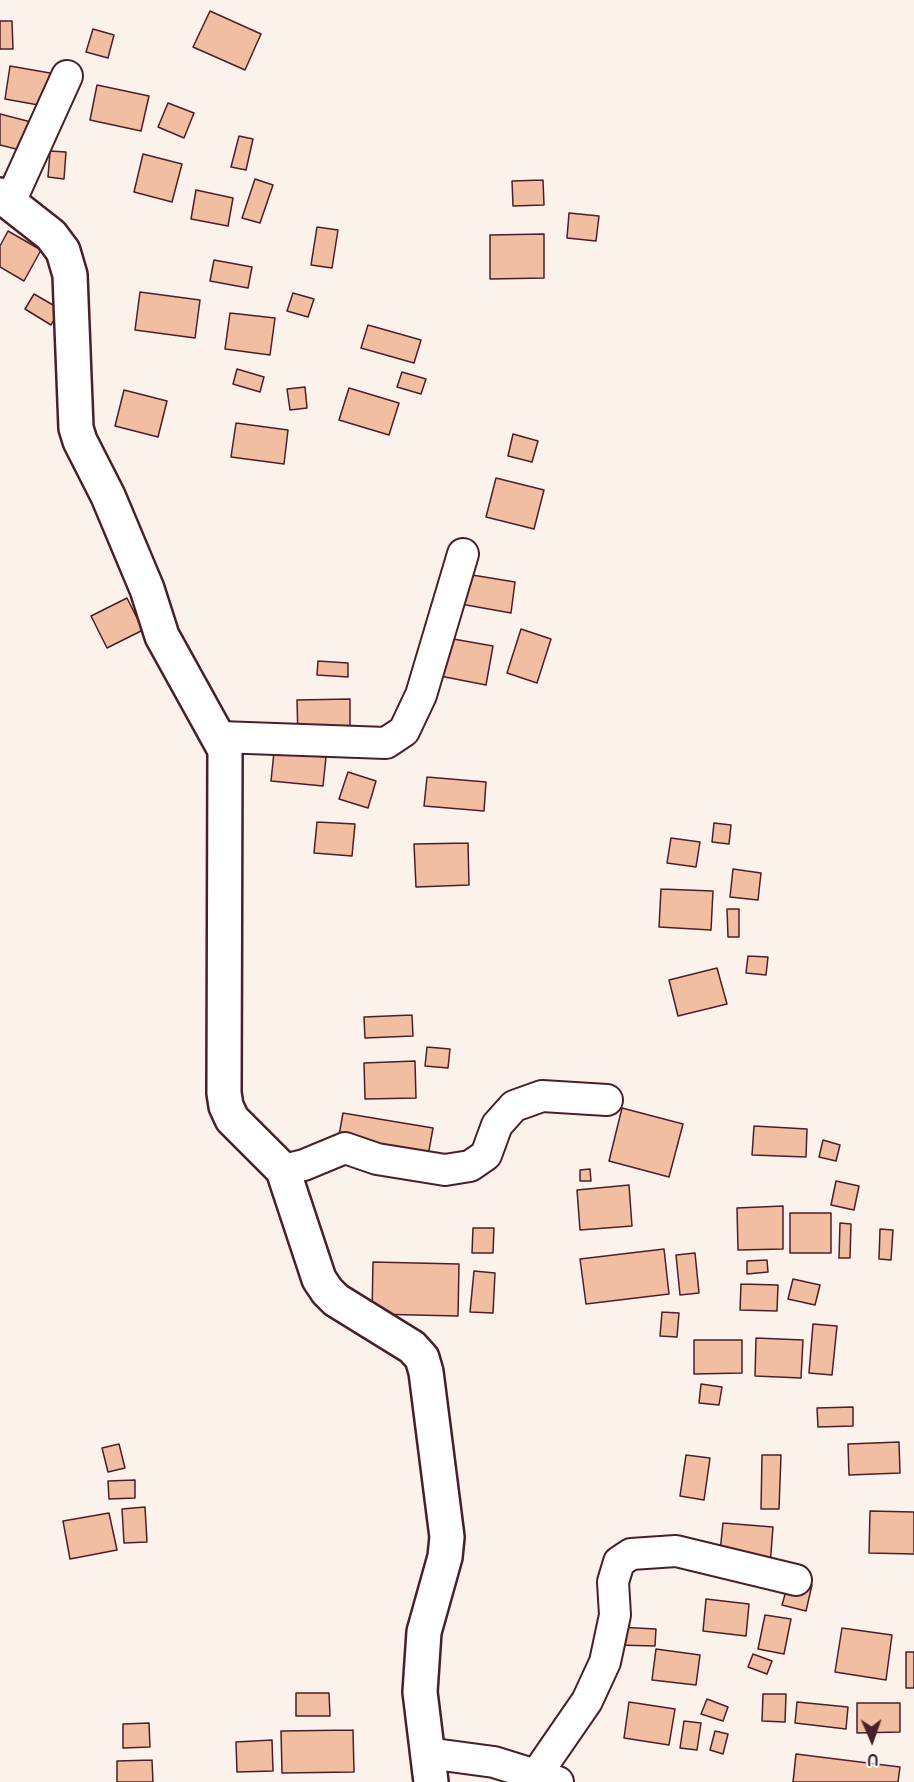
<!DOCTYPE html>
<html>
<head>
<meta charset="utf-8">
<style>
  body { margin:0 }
  #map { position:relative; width:914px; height:1782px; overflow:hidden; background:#fcf2ec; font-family:"Balsamiq Sans",sans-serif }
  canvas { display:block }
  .north { position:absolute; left:842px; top:1710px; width:60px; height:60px; -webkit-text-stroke:4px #fff; paint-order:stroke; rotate:178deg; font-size:16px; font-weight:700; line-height:24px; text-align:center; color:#4a1f2b }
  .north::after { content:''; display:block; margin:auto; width:21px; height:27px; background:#4a1f2b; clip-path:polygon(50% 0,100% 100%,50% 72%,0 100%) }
</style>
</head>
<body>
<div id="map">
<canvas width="914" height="1782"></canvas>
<div class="north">U</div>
</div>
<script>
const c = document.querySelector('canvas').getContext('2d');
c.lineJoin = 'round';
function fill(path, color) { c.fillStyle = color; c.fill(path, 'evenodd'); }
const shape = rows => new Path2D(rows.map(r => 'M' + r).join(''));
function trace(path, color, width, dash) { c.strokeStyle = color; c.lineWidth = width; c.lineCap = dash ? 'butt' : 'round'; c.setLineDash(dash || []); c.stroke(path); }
const building = shape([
  [210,11,261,34,245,70,193,47,210,11],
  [0,21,12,21,13,49,0,49,0,21],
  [93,29,114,35,108,58,86,52,93,29],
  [10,66,50,73,44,106,5,99,10,66],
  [97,85,149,96,141,131,90,120,97,85],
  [168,103,194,113,184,138,158,127,168,103],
  [0,114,35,123,28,152,0,145,0,114],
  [239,136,253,139,246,170,231,167,239,136],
  [50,151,66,152,64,179,48,177,50,151],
  [143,154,182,164,172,202,134,192,143,154],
  [255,179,273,185,260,223,242,218,255,179],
  [543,180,544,205,513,206,512,181,543,180],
  [196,190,233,198,228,226,191,219,196,190],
  [569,213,599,216,596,241,567,238,569,213],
  [317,227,338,230,332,268,311,265,317,227],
  [8,231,41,250,24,281,0,267,0,246,8,231],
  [544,234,544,278,490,279,490,235,544,234],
  [214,260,252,267,248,288,210,281,214,260],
  [140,292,200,300,195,338,135,330,140,292],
  [293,293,314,299,308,317,287,311,293,293],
  [34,294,60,309,51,325,25,309,34,294],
  [230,313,275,318,270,355,225,349,230,313],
  [368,325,421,340,414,363,361,348,368,325],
  [237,369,264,377,260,392,233,384,237,369],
  [402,372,426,379,421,394,397,387,402,372],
  [305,387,307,408,290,410,287,389,305,387],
  [349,388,399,403,389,435,339,420,349,388],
  [124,390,167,401,158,437,115,426,124,390],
  [236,423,288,430,284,464,231,457,236,423],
  [513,434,538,441,532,462,508,456,513,434],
  [496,478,544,490,534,529,486,517,496,478],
  [460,573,515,582,511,613,455,603,460,573],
  [127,598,143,630,107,648,91,616,127,598],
  [521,629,551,639,537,683,507,673,521,629],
  [442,637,493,646,486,685,435,675,442,637],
  [318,661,348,663,348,677,317,675,318,661],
  [350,699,350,737,298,738,297,700,350,699],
  [274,752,326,757,323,786,271,781,274,752],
  [348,772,376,781,368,808,339,799,348,772],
  [427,777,486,782,484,811,424,806,427,777],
  [317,822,355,824,352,856,314,853,317,822],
  [714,823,731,825,729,844,712,842,714,823],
  [671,838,700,842,696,867,667,863,671,838],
  [468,843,469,885,416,887,414,844,468,843],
  [733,869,761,873,758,900,730,897,733,869],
  [661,889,713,891,711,930,659,927,661,889],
  [727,909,739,909,739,937,728,937,727,909],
  [748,956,768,957,766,975,746,973,748,956],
  [717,968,727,1004,678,1016,669,980,717,968],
  [412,1015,413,1036,365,1038,364,1017,412,1015],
  [427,1047,450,1049,448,1068,425,1066,427,1047],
  [415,1061,416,1098,365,1099,364,1063,415,1061],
  [622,1108,683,1124,669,1177,609,1161,622,1108],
  [343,1113,433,1128,428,1156,338,1141,343,1113],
  [754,1126,807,1129,806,1157,752,1155,754,1126],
  [823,1140,840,1145,836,1161,819,1157,823,1140],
  [590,1169,591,1181,580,1181,580,1170,590,1169],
  [836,1181,859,1186,854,1210,831,1205,836,1181],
  [629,1185,632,1226,580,1230,577,1190,629,1185],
  [783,1206,783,1249,738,1250,737,1208,783,1206],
  [790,1213,831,1213,831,1253,790,1253,790,1213],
  [840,1223,851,1224,850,1258,839,1258,840,1223],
  [473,1228,494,1228,493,1253,472,1253,473,1228],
  [880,1229,893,1230,891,1260,879,1259,880,1229],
  [664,1249,669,1294,586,1304,580,1259,664,1249],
  [695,1253,699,1293,680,1295,676,1255,695,1253],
  [767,1260,768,1272,747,1274,747,1261,767,1260],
  [373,1262,459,1264,458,1316,372,1314,373,1262],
  [474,1271,495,1273,493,1313,470,1312,474,1271],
  [793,1279,820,1285,815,1305,788,1299,793,1279],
  [741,1284,778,1285,777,1311,740,1310,741,1284],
  [662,1312,679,1313,677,1337,660,1336,662,1312],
  [813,1324,837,1326,832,1375,809,1373,813,1324],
  [756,1338,803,1340,801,1378,755,1376,756,1338],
  [694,1340,742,1340,742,1373,694,1374,694,1340],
  [701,1384,722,1387,719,1405,699,1403,701,1384],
  [853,1407,853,1426,818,1427,817,1408,853,1407],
  [899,1442,900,1473,849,1475,848,1444,899,1442],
  [119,1444,125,1468,108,1472,102,1448,119,1444],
  [686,1455,710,1458,704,1500,680,1496,686,1455],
  [762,1455,781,1455,779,1509,761,1509,762,1455],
  [135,1480,135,1498,109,1499,108,1481,135,1480],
  [145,1507,147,1542,124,1543,122,1509,145,1507],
  [870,1511,914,1512,914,1554,869,1553,870,1511],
  [109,1513,117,1550,70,1559,63,1521,109,1513],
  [723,1523,773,1527,770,1566,719,1561,723,1523],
  [789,1580,812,1585,806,1611,782,1605,789,1580],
  [706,1599,749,1604,746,1636,703,1631,706,1599],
  [765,1615,791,1619,784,1654,758,1649,765,1615],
  [617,1627,656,1629,655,1646,616,1645,617,1627],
  [842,1628,892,1635,886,1680,835,1672,842,1628],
  [656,1649,700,1655,696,1685,652,1680,656,1649],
  [906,1652,914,1652,914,1688,906,1688,906,1652],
  [753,1654,772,1661,767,1674,748,1667,753,1654],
  [296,1693,329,1693,330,1716,296,1716,296,1693],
  [763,1694,786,1694,785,1722,762,1721,763,1694],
  [707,1699,728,1707,723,1721,701,1714,707,1699],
  [629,1702,675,1709,669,1745,624,1738,629,1702],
  [797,1702,848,1707,846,1729,795,1723,797,1702],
  [857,1703,900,1703,900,1732,857,1733,857,1703],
  [684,1721,701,1723,697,1750,680,1748,684,1721],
  [149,1723,150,1747,123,1748,123,1724,149,1723],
  [353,1730,354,1772,282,1773,281,1731,353,1730],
  [715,1731,728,1734,723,1754,710,1750,715,1731],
  [272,1740,273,1771,237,1772,236,1742,272,1740],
  [796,1754,900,1767,898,1782,793,1782,796,1754],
  [152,1760,153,1782,117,1782,117,1761,152,1760]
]);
fill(building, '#f1bea2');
trace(building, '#4a1f2b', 1.5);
const minor = shape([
  [10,202,67,76],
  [220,737,386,743,404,731,421,695,463,554],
  [283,1170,304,1165,345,1148,377,1159,445,1170,470,1166,486,1155,497,1125,514,1106,542,1096,607,1100],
  [427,1753,494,1762,558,1782],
  [536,1775,587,1701,605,1662,615,1615,613,1582,619,1562,631,1554,676,1551,796,1580]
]);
const tertiary = shape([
  [0,195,51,235,63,251,70,275,76,428,80,441,108,496,147,589,162,636,225,750,224,1093,226,1106,232,1119,283,1170,319,1279,327,1291,336,1300,412,1347,422,1358,426,1372,447,1537,445,1557,424,1632,420,1692,431,1782]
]);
trace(minor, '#4a1f2b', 34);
trace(tertiary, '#4a1f2b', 38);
trace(minor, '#fff', 30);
trace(tertiary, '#fff', 33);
</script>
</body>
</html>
